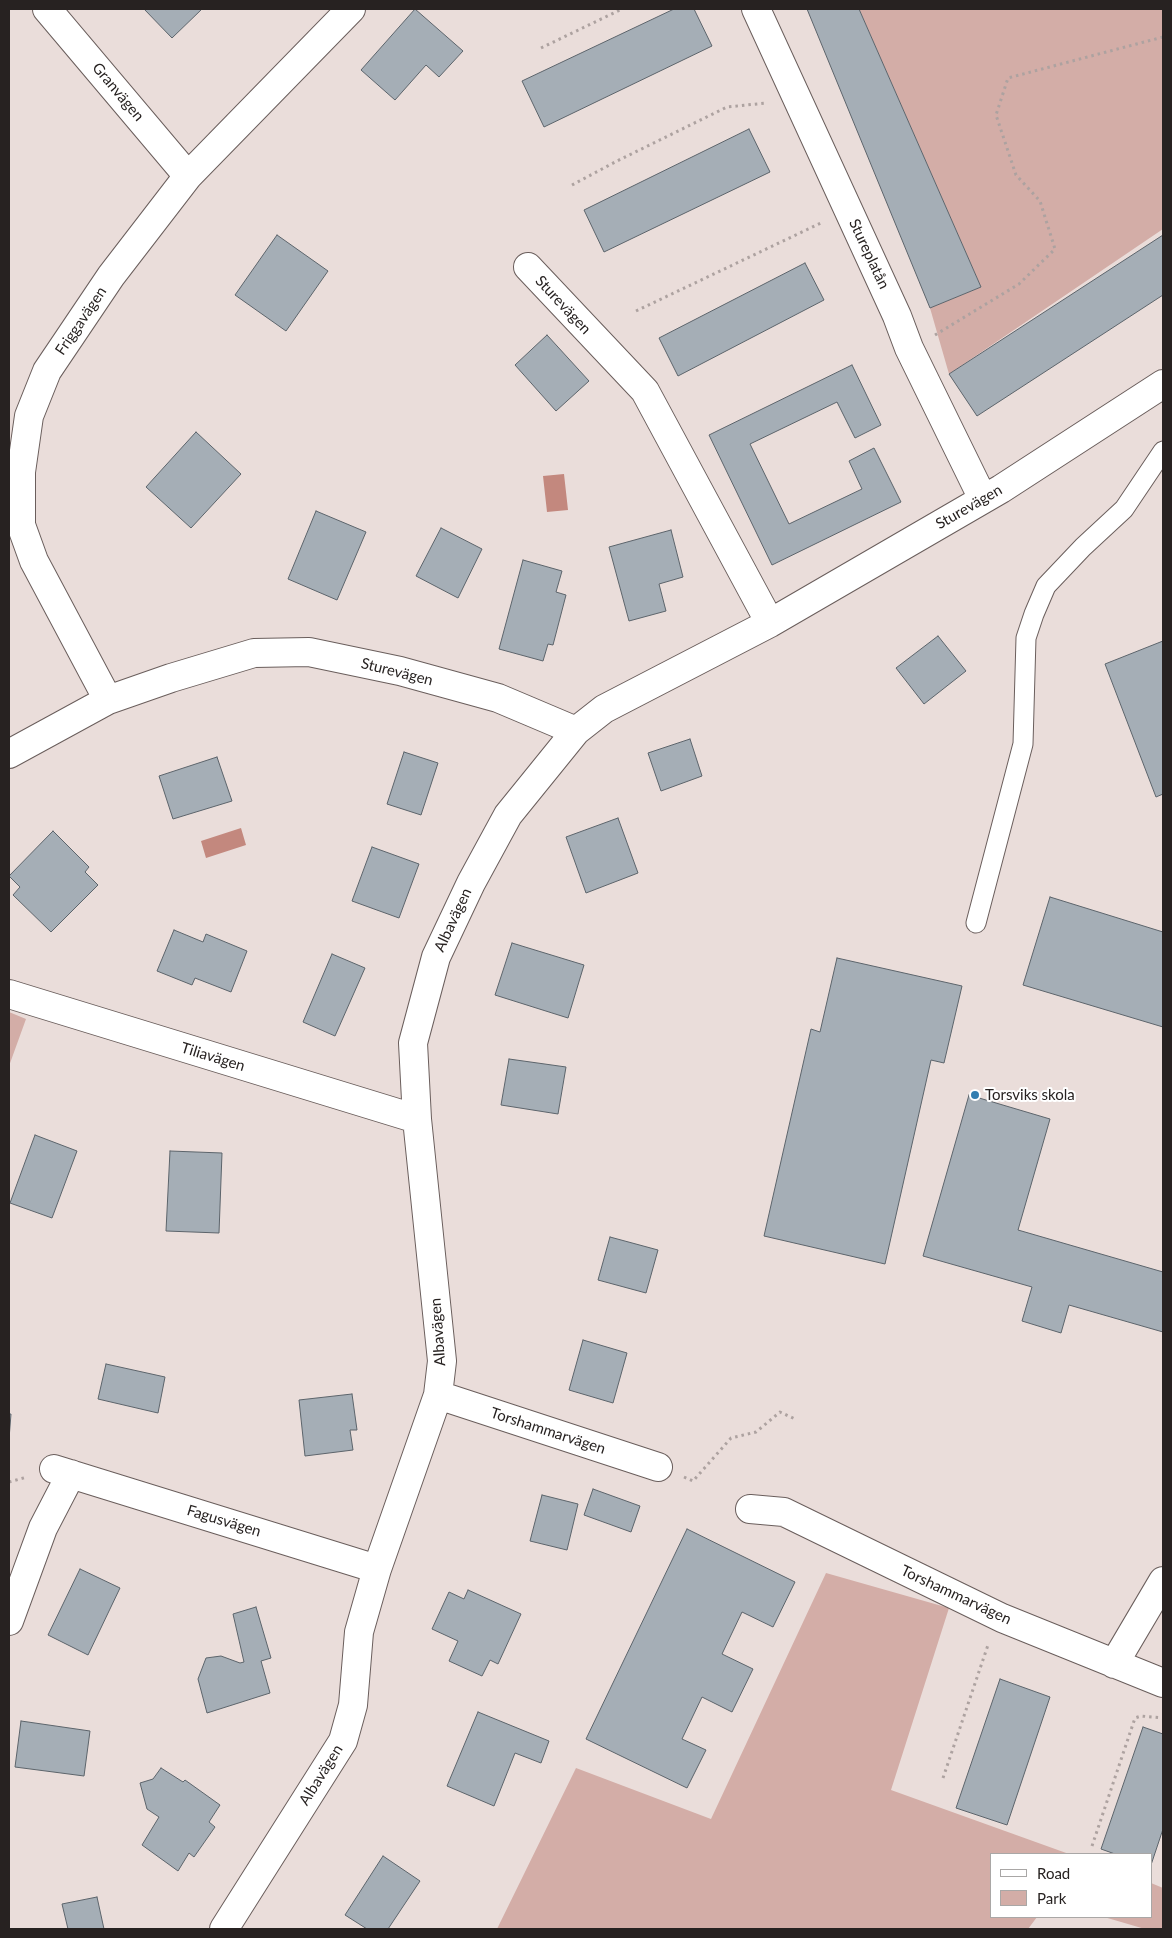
<!DOCTYPE html>
<html>
<head>
<meta charset="utf-8">
<style>
  body { margin:0 }
  #map { position:relative; width:1172px; height:1938px; overflow:hidden; background:#eaddda; font-family:Lato,sans-serif }
  canvas { display:block }
  .frame { position:absolute; inset:0; border:10px solid #272221; pointer-events:none }
  .legend { position:absolute; left:990px; top:1853px; width:162px; height:65px; box-sizing:border-box; background:#fff; border:1px solid #a9a7a6; margin:0; padding:6px 9px; list-style:none; font-size:15px; color:#272221 }
  .legend li { display:flex; align-items:center; gap:10px; height:25px }
  .legend b { width:25px; border:1px solid #a9a7a6 }
</style>
</head>
<body>
<div id="map">
<canvas width="1172" height="1938"></canvas>
<div class="frame"></div>
<ul class="legend">
<li><b style="height:6px;background:#fff"></b>Road</li>
<li><b style="height:14px;background:#d3ada7"></b>Park</li>
</ul>
</div>
<script>
const c = document.querySelector('canvas').getContext('2d');
c.lineJoin = 'round';
function fill(path, color) { c.fillStyle = color; c.fill(path, 'evenodd'); }
const shape = rows => new Path2D(rows.map(r => 'M' + r).join(''));
function trace(path, color, width, dash) { c.strokeStyle = color; c.lineWidth = width; c.lineCap = dash ? 'butt' : 'round'; c.setLineDash(dash || []); c.stroke(path); }
function write(font, color, halo, rows, align = 'center') {
  c.font = font + ' Lato,sans-serif'; c.lineWidth = 4; c.setLineDash([]); c.textBaseline = 'middle'; c.strokeStyle = halo; c.fillStyle = color; for (const [text, x, y, turn = 0] of rows) {
    c.save(); c.translate(x, y); c.rotate((+turn || 0) * Math.PI / 180); c.textAlign = isNaN(turn) ? turn : align; if (halo) c.strokeText(text, 0, 0); c.fillText(text, 0, 0); c.restore();
  }
}
fill(shape([
  [859,9,1163,9,1163,229,949,374,930,308,981,287],
  [9,1012,26,1019,9,1066],
  [826,1573,949,1608,891,1790,1069,1854,991,1854,991,1917,1037,1917,1028,1929,497,1929,576,1768,711,1819],
  [1151,1883,1163,1888,1163,1929,1145,1929,1104,1917,1151,1917]
]), '#d3ada7');
fill(shape([
  [564,474,568,510,547,512,543,476],
  [241,828,246,845,206,858,201,841]
]), '#c3887e');
const building = shape([
  [144,9,202,9,172,38,144,9],
  [415,9,463,51,439,77,426,65,395,100,361,70,415,9],
  [674,9,694,9,712,46,544,127,522,81,674,9],
  [807,9,859,9,981,287,930,308,807,9],
  [749,129,770,172,604,252,584,210,749,129],
  [277,235,328,271,286,331,235,295,277,235],
  [1163,235,1163,295,977,416,949,374,1163,235],
  [805,263,824,300,678,376,659,338,805,263],
  [547,335,589,381,556,411,515,365,547,335],
  [852,365,881,425,855,438,837,402,750,444,789,524,862,489,849,461,874,448,901,502,772,565,709,435,852,365],
  [196,432,241,474,191,528,146,487,196,432],
  [316,511,366,532,337,600,288,579,316,511],
  [441,528,482,549,458,598,416,576,441,528],
  [671,530,683,577,659,584,666,611,629,621,609,547,671,530],
  [523,560,562,571,556,592,566,595,553,645,548,644,543,661,499,649,523,560],
  [938,636,966,671,924,704,896,668,938,636],
  [1163,641,1163,794,1156,797,1105,664,1163,641],
  [690,739,702,776,661,791,648,753,690,739],
  [404,752,438,763,421,815,387,804,404,752],
  [217,757,232,801,173,819,159,776,217,757],
  [618,818,638,873,586,893,566,837,618,818],
  [53,831,89,867,85,872,98,885,51,932,13,895,20,887,9,876,53,831],
  [372,847,419,864,399,918,352,901,372,847],
  [1050,897,1163,932,1163,1027,1023,985,1050,897],
  [174,930,203,942,206,934,247,951,231,992,195,978,192,985,157,971,174,930],
  [512,943,584,965,568,1018,495,995,512,943],
  [332,954,365,968,335,1036,303,1022,332,954],
  [837,958,962,986,944,1063,931,1060,885,1264,764,1236,811,1029,820,1032,837,958],
  [509,1059,566,1067,558,1114,501,1105,509,1059],
  [969,1095,1050,1119,1018,1230,1163,1272,1163,1332,1069,1305,1061,1333,1022,1321,1032,1287,923,1256,969,1095],
  [35,1135,77,1151,52,1218,10,1203,35,1135],
  [170,1151,222,1153,219,1233,166,1231,170,1151],
  [610,1237,658,1250,646,1293,598,1280,610,1237],
  [583,1340,627,1353,613,1403,569,1390,583,1340],
  [106,1364,165,1377,158,1413,98,1399,106,1364],
  [352,1394,357,1430,350,1430,353,1450,305,1456,299,1400,352,1394],
  [9,1414,11,1414,9,1439,9,1414],
  [593,1489,640,1506,631,1532,584,1515,593,1489],
  [542,1495,578,1504,567,1550,530,1541,542,1495],
  [687,1529,795,1582,773,1627,742,1612,722,1654,753,1669,732,1712,702,1697,682,1739,706,1750,687,1788,586,1739,687,1529],
  [80,1569,120,1588,88,1655,48,1635,80,1569],
  [468,1590,521,1614,498,1664,490,1660,482,1676,449,1661,458,1641,432,1629,449,1592,464,1599,468,1590],
  [256,1607,271,1658,261,1661,270,1693,207,1713,198,1679,206,1658,221,1656,240,1663,244,1662,233,1614,256,1607],
  [1000,1679,1050,1697,1007,1825,956,1808,1000,1679],
  [478,1712,549,1741,541,1763,515,1753,494,1806,447,1786,478,1712],
  [21,1721,90,1731,84,1776,15,1767,21,1721],
  [1143,1727,1163,1734,1163,1829,1151,1865,1151,1854,1115,1854,1101,1849,1143,1727],
  [161,1768,183,1782,185,1780,220,1805,209,1822,215,1827,194,1857,189,1853,178,1871,142,1845,159,1817,147,1809,140,1783,153,1779,161,1768],
  [383,1856,420,1881,388,1929,367,1929,345,1915,383,1856],
  [97,1897,104,1929,68,1929,62,1904,97,1897]
]);
fill(building, '#a5aeb6');
trace(building, '#5c646b', 1);
const service = shape([
  [976,923,1023,744,1026,638,1034,614,1046,586,1083,547,1124,509,1163,451]
]);
const minor = shape([
  [47,9,188,176],
  [756,9,897,316,909,348,983,499],
  [528,267,645,391,770,623],
  [108,700,34,561,21,525,21,472,29,416,47,371,111,276,188,176,351,9],
  [9,754,108,700,171,678,254,653,309,652,400,671,498,698,576,731],
  [9,994,417,1119],
  [438,1395,658,1467],
  [54,1469,377,1569],
  [750,1509,784,1512,1002,1618,1163,1683],
  [9,1621,43,1528,71,1474],
  [1114,1664,1163,1581],
  [224,1929,343,1741,353,1705,359,1632,377,1569,438,1395,442,1361,417,1119,413,1043,436,957,471,883,508,815,576,731,604,709,770,623,1001,489,1163,384]
]);
trace(service, '#6a5e5c', 21);
trace(minor, '#6a5e5c', 30);
trace(shape([
  [541,48,622,9],
  [572,185,617,161,727,107,766,103],
  [636,311,823,222],
  [935,335,1019,284,1055,249,1040,201,1016,175,996,115,1008,78,1163,37],
  [684,1477,693,1481,731,1438,756,1432,780,1412,795,1419],
  [9,1482,27,1477],
  [943,1778,988,1645],
  [1092,1846,1135,1718,1141,1716,1163,1718]
]), '#ada2a0', 3, [2.5, 4]);
trace(service, '#fff', 19);
trace(minor, '#fff', 28);
for (const [x, y, r, color] of [
  [975,1095,5,"#327db0"]
]) { const dot = new Path2D(); dot.arc(x, y, r, 0, 2 * Math.PI); c.fillStyle = color; c.fill(dot); trace(dot, '#fff', 2); }
write('15px', '#272221', '#fff', [
  ["Granvägen",118,92,50],
  ["Stureplatån",869,254,65],
  ["Sturevägen",563,305,47],
  ["Friggavägen",81,321,-56],
  ["Sturevägen",969,507,-30],
  ["Sturevägen",397,672,14],
  ["Albavägen",453,920,-65],
  ["Tiliavägen",213,1057,17],
  ["Albavägen",438,1332,-94],
  ["Torshammarvägen",548,1431,18],
  ["Fagusvägen",224,1521,17],
  ["Torshammarvägen",956,1595,25],
  ["Albavägen",321,1775,-58]
]);
write('15px', '#272221', '#fff', [
  ["Torsviks skola",985,1095]
], 'left');
</script>
</body>
</html>
